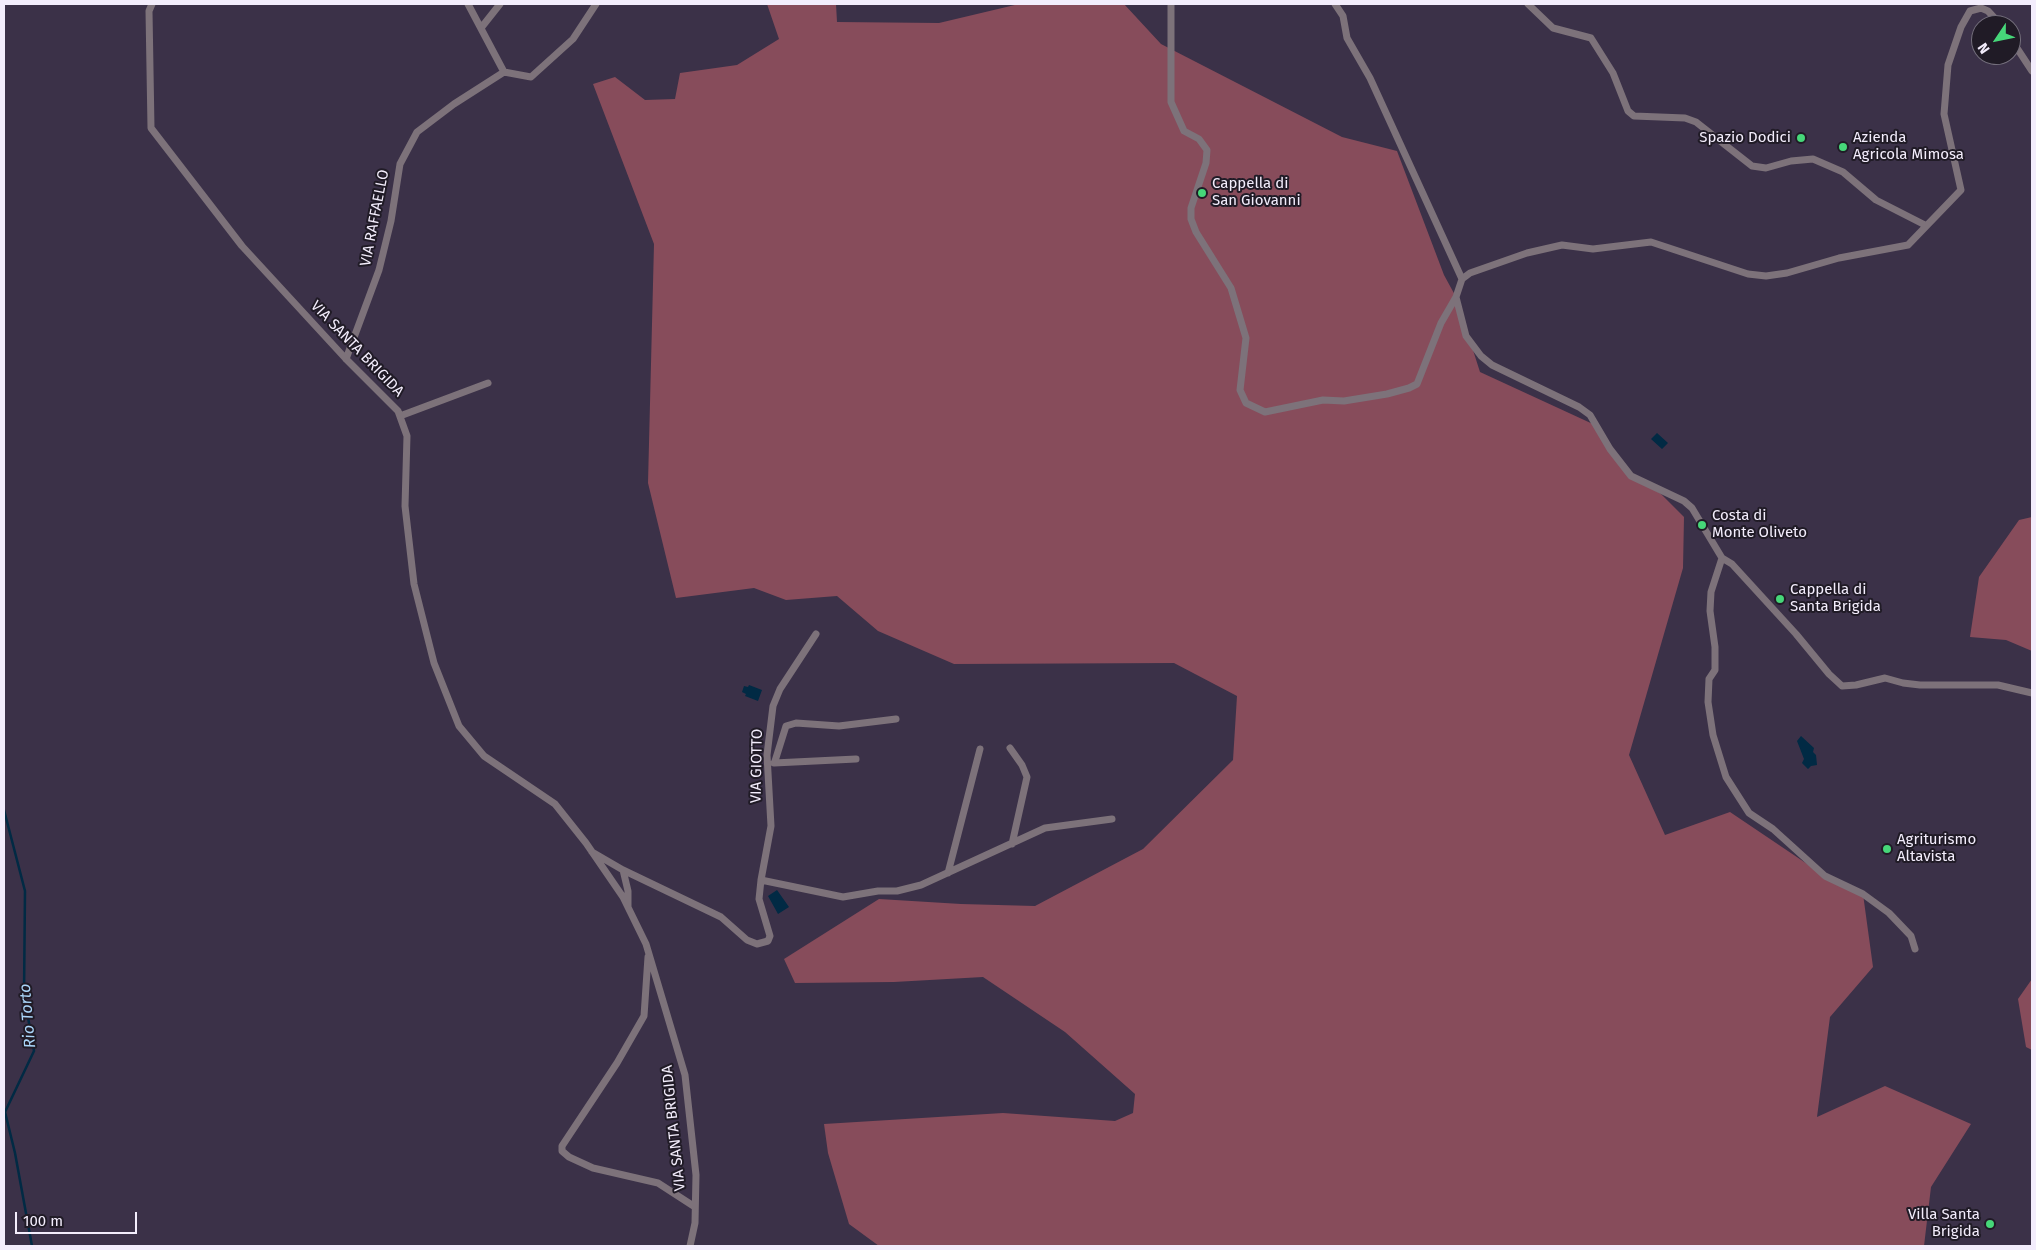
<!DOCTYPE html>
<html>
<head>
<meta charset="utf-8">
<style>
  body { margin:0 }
  #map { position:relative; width:2036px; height:1250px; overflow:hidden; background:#3b3148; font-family:"Fira Sans",sans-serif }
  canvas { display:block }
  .frame { position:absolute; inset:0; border:5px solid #f3edfc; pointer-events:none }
  .north { position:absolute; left:1971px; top:15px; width:50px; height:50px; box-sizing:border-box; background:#201b26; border:1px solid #746f7c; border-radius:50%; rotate:236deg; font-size:14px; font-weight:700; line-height:20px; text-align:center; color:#f3edfc }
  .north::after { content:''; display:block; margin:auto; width:18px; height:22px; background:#46d779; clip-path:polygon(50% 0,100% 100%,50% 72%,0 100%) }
  .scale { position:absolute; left:15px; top:1212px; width:122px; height:22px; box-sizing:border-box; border:2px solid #f3edfc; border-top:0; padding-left:6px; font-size:15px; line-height:18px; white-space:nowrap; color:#f3edfc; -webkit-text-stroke:4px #201b26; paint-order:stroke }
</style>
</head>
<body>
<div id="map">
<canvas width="2036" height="1250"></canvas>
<div class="frame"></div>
<div class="north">N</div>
<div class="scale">100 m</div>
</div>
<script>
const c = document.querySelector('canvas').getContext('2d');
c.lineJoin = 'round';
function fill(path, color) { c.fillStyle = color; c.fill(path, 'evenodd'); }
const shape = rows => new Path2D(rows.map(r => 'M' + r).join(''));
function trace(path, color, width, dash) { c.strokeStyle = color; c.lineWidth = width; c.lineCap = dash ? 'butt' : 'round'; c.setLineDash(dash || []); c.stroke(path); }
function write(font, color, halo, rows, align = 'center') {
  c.font = font + ' "Fira Sans",sans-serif'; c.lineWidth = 4; c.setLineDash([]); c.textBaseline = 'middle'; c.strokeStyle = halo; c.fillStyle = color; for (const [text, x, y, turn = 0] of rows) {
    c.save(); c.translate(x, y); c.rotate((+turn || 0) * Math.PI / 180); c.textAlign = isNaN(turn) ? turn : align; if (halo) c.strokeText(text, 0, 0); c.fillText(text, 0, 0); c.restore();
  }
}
fill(shape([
  [767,4,836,4,837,22,939,23,1019,4,1124,4,1161,44,1342,137,1397,151,1444,275,1456,297,1480,372,1595,425,1633,475,1661,494,1684,517,1683,568,1629,755,1665,835,1730,812,1825,876,1863,894,1873,967,1830,1017,1817,1117,1885,1086,1971,1124,1931,1187,1924,1246,879,1246,849,1224,828,1153,824,1124,1003,1113,1115,1121,1133,1113,1135,1094,1065,1032,983,977,894,982,795,983,784,959,879,899,961,904,1035,906,1143,849,1233,760,1237,696,1174,663,954,664,878,631,837,596,786,600,754,588,676,598,648,483,654,244,593,84,615,77,645,100,675,99,680,73,737,65,779,39],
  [2032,517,2032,651,2006,640,1970,637,1979,577,2019,520],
  [2032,979,2032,1050,2026,1047,2018,999]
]), '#874c5b');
fill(shape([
  [1657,433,1668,443,1662,449,1651,439],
  [749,685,762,690,758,701,745,696,746,694,742,692,744,686,748,687],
  [1801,736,1814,748,1813,752,1816,755,1817,765,1811,766,1808,769,1802,763,1804,759,1797,741],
  [777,890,789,907,778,914,768,896]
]), '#012a44');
trace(shape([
  [4,810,25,891,24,995,34,1051,5,1112,15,1153,32,1246]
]), '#012a44', 2.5);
trace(shape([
  [152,4,149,11,151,128,242,246,346,359,398,411,407,436,405,506,414,584,434,663,459,726,484,756,555,804,586,843,623,897,646,944,685,1075,696,1175,695,1223,690,1246],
  [468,4,504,72],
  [1171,4,1171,102,1184,131,1199,139,1207,150,1206,163,1191,208,1191,219,1196,232,1231,288,1246,338,1240,390,1246,403,1265,412,1323,400,1344,401,1387,394,1409,388,1417,384,1441,323,1456,297],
  [1335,4,1343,16,1347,38,1370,78,1462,279],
  [1528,4,1553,28,1591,38,1613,73,1628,111,1634,116,1685,118,1696,122,1752,166,1766,168,1791,161,1813,159,1843,172,1876,200,1925,225],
  [2001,25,1988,11,1981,8,1970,11,1961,27,1948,65,1944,114,1961,190,1908,245,1839,258,1787,273,1766,276,1748,274,1651,242,1593,249,1562,245,1527,253,1470,273,1462,279,1456,297,1466,336,1481,356,1492,365,1579,407,1590,415,1610,449,1631,476,1684,501,1692,508,1722,558,1732,564,1796,634,1829,674,1842,686,1856,685,1885,678,1903,683,1920,685,1998,685,2032,693],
  [481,28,500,4],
  [2011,39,2032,71],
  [346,359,379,270,391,221,400,164,417,132,454,104,504,72,531,77,573,39,596,4],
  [400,416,488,383],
  [1722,558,1711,592,1710,611,1715,647,1715,670,1709,679,1708,702,1713,735,1726,777,1749,813,1773,829,1825,876,1863,894,1889,913,1911,936,1915,949],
  [1010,748,1022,765,1027,777,1012,844],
  [775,761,786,726,796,723,839,726,896,719],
  [774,763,856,759],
  [592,852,623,870,721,917,747,940,757,944,768,941,770,936,759,899,761,880,843,897,878,891,897,891,921,885,1045,828,1112,819],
  [623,870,628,891,628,907],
  [948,873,980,749],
  [761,880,771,826,767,755,773,706,780,689,816,634],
  [648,957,644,1016,617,1063,562,1146,562,1151,569,1157,593,1168,658,1183,695,1207]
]), '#7d727a', 7);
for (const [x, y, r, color] of [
  [1801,138,5,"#46d779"],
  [1843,147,5,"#46d779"],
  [1202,193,5,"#46d779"],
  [1702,525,5,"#46d779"],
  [1780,599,5,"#46d779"],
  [1887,849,5,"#46d779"],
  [1990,1224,5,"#46d779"]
]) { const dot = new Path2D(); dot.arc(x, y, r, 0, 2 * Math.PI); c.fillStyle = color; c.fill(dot); trace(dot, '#201b26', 2); }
write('15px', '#f3edfc', '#201b26', [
  ["Spazio Dodici",1791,138,"right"],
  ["Azienda",1853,138],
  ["Agricola Mimosa",1853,155],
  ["Cappella di",1212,184],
  ["San Giovanni",1212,201],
  ["Costa di",1712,516],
  ["Monte Oliveto",1712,533],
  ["Cappella di",1790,590],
  ["Santa Brigida",1790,607],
  ["Agriturismo",1897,840],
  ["Altavista",1897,857],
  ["Villa Santa",1980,1215,"right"],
  ["Brigida",1980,1232,"right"]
], 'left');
write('15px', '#f3edfc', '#201b26', [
  ["VIA RAFFAELLO",375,218,-79],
  ["VIA SANTA BRIGIDA",357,349,46],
  ["VIA GIOTTO",757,766,-89],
  ["VIA SANTA BRIGIDA",674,1128,-96]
]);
write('italic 16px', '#aad5f8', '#201b26', [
  ["Rio Torto",28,1016,-95]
]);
</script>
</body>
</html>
